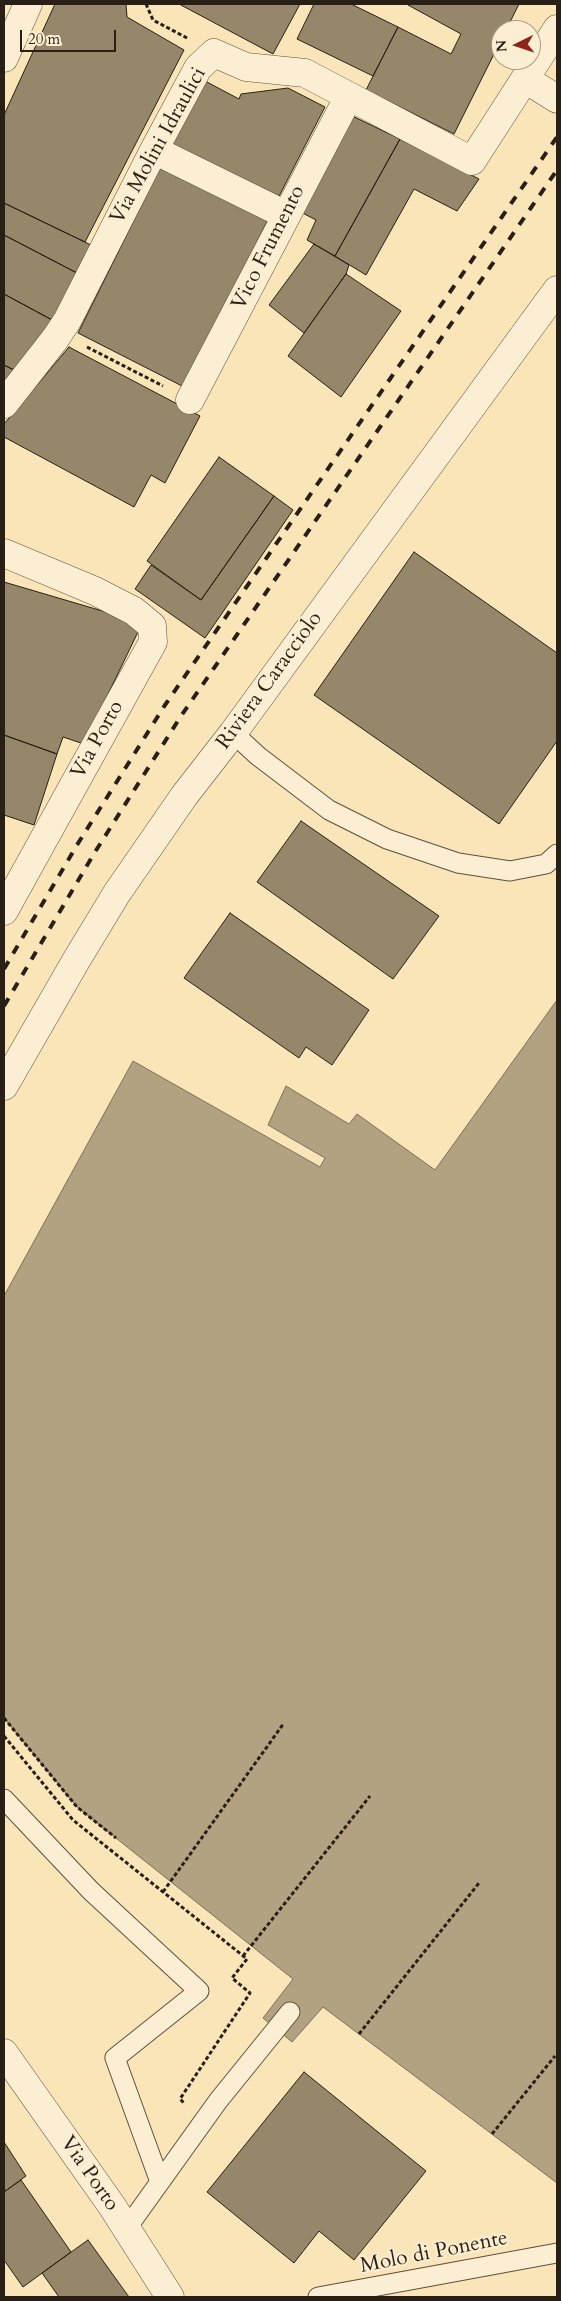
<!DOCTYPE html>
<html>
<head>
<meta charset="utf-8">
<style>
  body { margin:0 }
  #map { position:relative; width:561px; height:2301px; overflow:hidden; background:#fae5b9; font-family:Cardo,serif }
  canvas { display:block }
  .frame { position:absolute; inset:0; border:5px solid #291f15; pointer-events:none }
  .north { position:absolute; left:491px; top:20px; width:50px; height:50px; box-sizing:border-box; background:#fceed2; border:1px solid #a89b86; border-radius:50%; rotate:266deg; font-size:14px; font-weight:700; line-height:20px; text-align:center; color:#291f15 }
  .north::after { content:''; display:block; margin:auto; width:18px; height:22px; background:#8f2418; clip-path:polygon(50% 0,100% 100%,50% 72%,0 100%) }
  .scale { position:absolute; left:20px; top:30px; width:96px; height:22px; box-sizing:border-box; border:2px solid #291f15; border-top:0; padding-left:6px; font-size:15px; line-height:18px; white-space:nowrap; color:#291f15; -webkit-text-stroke:4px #fceed2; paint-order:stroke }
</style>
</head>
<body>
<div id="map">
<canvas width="561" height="2301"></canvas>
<div class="frame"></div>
<div class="north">N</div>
<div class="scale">20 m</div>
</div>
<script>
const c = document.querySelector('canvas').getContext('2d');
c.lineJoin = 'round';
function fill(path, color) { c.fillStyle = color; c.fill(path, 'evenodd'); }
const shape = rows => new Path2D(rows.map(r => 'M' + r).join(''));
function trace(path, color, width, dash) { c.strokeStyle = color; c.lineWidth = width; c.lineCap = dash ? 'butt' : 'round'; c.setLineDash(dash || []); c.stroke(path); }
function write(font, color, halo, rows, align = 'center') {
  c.font = font + ' Cardo,serif'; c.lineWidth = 4; c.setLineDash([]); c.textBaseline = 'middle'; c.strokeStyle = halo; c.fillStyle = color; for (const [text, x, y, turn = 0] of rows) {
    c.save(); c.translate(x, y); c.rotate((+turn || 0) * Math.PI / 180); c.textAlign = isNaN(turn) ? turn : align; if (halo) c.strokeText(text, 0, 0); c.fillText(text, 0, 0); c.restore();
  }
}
const water = shape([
  [557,1000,557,2183,323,2007,292,2042,263,2018,293,1979,77,1807,4,1718,4,1296,133,1061,320,1167,325,1158,268,1125,286,1086,349,1124,357,1114,435,1170,557,1000]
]);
fill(water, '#b3a281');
trace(water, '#7c6e56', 1);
const building = shape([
  [55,4,126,4,127,17,184,50,85,242,4,203,4,115,55,4],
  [179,4,300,4,273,54,179,4],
  [314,4,351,4,398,27,373,76,297,39,314,4],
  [409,4,519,4,506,30,501,30,501,40,454,134,366,90,398,27,451,54,461,34,408,5,409,4],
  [205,81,239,99,241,94,288,88,325,107,275,204,170,148,205,81],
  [344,112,400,139,335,256,307,240,316,220,293,208,344,112],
  [400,139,479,179,457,211,414,189,366,275,335,256,400,139],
  [161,166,268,220,184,387,78,333,161,166],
  [4,203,91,245,77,273,4,235,4,203],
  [4,235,77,273,54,321,4,294,4,235],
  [314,244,349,265,346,274,304,333,269,305,314,244],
  [346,274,401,311,341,397,288,356,346,274],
  [4,294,54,321,18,372,4,365,4,294],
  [69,347,200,416,165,483,151,475,134,507,4,437,4,424,69,347],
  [4,365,18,372,4,390,4,365],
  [219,457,274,496,201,600,147,561,219,457],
  [274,496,293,510,205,638,135,589,151,565,201,600,274,496],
  [414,552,557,653,557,741,499,824,314,695,414,552],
  [4,582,133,620,138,632,84,744,63,737,57,754,4,735,4,582],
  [4,735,57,754,34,825,4,815,4,735],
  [301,821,439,916,393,979,257,882,301,821],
  [230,913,369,1010,332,1065,306,1047,299,1058,184,978,230,913],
  [304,2072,426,2171,354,2260,319,2231,294,2263,207,2192,304,2072],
  [4,2142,26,2176,4,2192,4,2142],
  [21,2180,71,2252,23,2287,4,2260,4,2192,21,2180],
  [88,2240,129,2297,59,2297,42,2273,88,2240]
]);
fill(building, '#96866a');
trace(building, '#291f15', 1);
const service = shape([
  [233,733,258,756,329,810,387,839,458,863,510,871,546,864,557,854],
  [4,1799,91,1891,199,1991,115,2058,160,2182],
  [127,2228,218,2101,290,2012],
  [318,2297,557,2253]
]);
const minor = shape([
  [525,79,557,99],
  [154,150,286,215],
  [190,400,349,96],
  [4,404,55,339,67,321,154,150,198,68,214,53,246,67,305,73,472,161,557,29],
  [4,553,95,591,134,611,152,626,153,642,4,911]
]);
const tertiary = shape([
  [4,58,28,4],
  [4,1086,77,959,117,893,184,796,233,733,557,290],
  [4,2053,112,2206,170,2297]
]);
trace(service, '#5d503e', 21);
trace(minor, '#5d503e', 29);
trace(tertiary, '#5d503e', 29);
trace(shape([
  [146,4,153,20,187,38],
  [87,347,163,386],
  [4,1718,77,1807,116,1838],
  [4,1736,73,1820,247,1959,232,1978,250,1993,180,2099,184,2103],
  [163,1892,284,1723],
  [243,1956,370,1796],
  [359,2034,479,1883],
  [492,2134,555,2056]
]), '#291f15', 3, [4, 2.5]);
trace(service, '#fceed2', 19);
trace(minor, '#fceed2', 28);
trace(tertiary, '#fceed2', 28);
trace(shape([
  [4,969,77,845,165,705,557,137],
  [4,1006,95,852,181,716,557,170]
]), '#291f15', 4, [9, 9]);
write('21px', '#291f15', '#fceed2', [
  ["Via Molini Idraulici",159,146,-61],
  ["Vico Frumento",269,248,-63],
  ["Riviera Caracciolo",270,681,-54],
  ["Via Porto",98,740,-61],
  ["Via Porto",89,2174,55],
  ["Molo di Ponente",434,2253,-11]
]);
</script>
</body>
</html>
